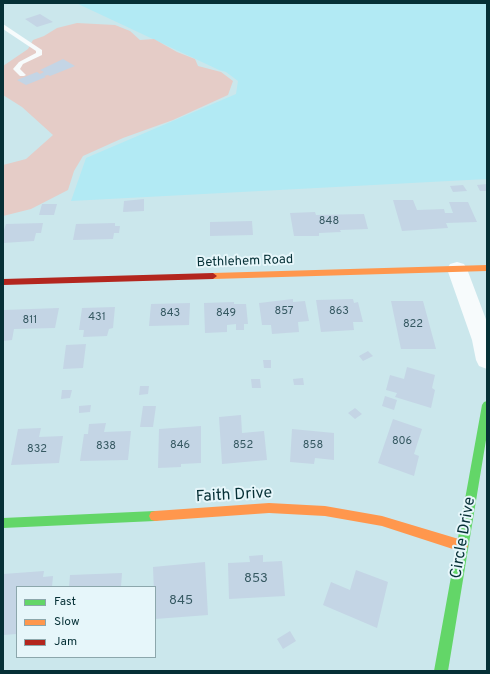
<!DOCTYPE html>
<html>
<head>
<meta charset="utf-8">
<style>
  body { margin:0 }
  #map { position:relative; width:490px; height:674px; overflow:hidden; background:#cbe7ec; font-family:Overpass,sans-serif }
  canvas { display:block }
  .frame { position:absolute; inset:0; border:4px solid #063036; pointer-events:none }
  .legend { position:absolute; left:16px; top:586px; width:140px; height:72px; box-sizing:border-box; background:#e6f6fa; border:1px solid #8ca7ac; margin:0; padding:5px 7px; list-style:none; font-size:12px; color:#063036 }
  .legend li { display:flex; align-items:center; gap:8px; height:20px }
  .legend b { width:20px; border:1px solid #8ca7ac }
</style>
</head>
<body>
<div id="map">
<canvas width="490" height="674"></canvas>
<div class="frame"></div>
<ul class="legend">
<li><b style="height:5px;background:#63d668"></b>Fast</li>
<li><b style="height:5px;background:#ff974d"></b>Slow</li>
<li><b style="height:5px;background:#b3261e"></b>Jam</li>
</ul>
</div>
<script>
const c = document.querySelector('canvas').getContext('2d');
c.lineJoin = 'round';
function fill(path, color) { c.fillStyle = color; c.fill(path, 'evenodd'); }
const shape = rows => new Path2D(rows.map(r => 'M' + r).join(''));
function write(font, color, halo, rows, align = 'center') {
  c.font = font + ' Overpass,sans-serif'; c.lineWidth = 4; c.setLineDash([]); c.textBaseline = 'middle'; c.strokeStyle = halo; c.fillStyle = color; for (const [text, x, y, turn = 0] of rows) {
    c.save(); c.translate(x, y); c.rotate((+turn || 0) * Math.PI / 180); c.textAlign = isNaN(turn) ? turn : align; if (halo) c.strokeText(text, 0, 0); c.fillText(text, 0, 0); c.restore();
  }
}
fill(shape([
  [76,3,487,3,487,179,71,201,86,158,236,94,238,81,226,72,219,70]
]), '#b2eaf4');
fill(shape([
  [77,23,115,25,130,31,140,40,154,39,177,52,195,59,198,66,221,72,233,81,228,95,173,120,123,138,83,156,74,171,68,190,31,209,3,216,3,165,26,159,53,135,22,107,3,95,3,66,28,49,33,40,44,36,57,28]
]), '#e5ccc7');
fill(shape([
  [40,14,53,22,37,27,25,19],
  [63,59,75,66,50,76,48,75,44,76,46,77,26,85,17,80,37,72,40,74,44,72,40,70],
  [487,184,487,191,480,191,477,185],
  [463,185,467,191,453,192,450,186],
  [144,199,144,211,123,212,124,201],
  [393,200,413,200,417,210,444,209,445,213,453,213,449,202,468,202,477,222,446,223,448,228,402,231],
  [42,204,57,204,54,215,39,215],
  [315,212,316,215,364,214,368,229,340,230,341,232,319,233,319,236,294,236,290,213],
  [252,221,253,235,210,236,210,222],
  [43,223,41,233,36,233,34,241,3,243,3,233,6,224],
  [115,223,115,226,120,226,119,233,114,233,113,239,73,240,76,224],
  [293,299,293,302,305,301,309,321,298,322,299,332,272,334,271,325,262,325,259,303],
  [353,299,354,303,358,302,363,322,353,322,354,330,321,332,316,300],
  [391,301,423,301,436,349,401,349],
  [234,302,234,304,246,304,248,324,244,324,244,330,236,330,236,324,227,325,227,332,205,333,204,303],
  [190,303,189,325,149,326,151,304],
  [115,307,113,328,109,329,107,336,83,337,84,330,79,330,82,308],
  [59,308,55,328,14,329,12,340,3,341,4,310],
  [86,344,83,368,63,369,66,345],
  [368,351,373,356,363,361,359,356],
  [263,360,271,360,271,368,264,368],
  [407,367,435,375,432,388,435,390,431,408,395,397,397,393,386,390,390,375,404,379],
  [303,378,304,385,294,385,293,379],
  [251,379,260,379,261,388,252,388],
  [140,386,149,386,148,394,139,395],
  [62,390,72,390,70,398,61,399],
  [385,396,397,400,394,410,382,406],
  [91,405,90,412,79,413,79,406],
  [143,406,156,406,153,427,140,427],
  [355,408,362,414,355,419,348,413],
  [241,415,242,433,264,431,267,460,222,464,219,417],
  [393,419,422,429,414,454,419,456,414,476,378,463],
  [106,423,104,432,131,431,128,460,80,461,84,434,88,434,89,424],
  [201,426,201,463,181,464,181,467,158,468,159,429],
  [41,428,39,437,63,436,59,463,11,465,18,429],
  [292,429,334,433,334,460,315,458,314,464,290,462],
  [263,555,263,562,282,561,285,596,229,599,228,563,250,562,249,556],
  [205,562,208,615,155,619,153,567],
  [356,570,388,582,377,628,323,605,331,582,350,590],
  [44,571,43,577,53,576,52,587,17,587,17,634,3,635,3,574],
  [122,573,121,587,69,587,70,575],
  [290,631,296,641,283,649,277,639]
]), '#c4d5e5');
fill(shape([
  [3,24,42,50,42,55,23,64,20,69,26,75,24,76,20,76,13,69,19,62,36,53,36,51,3,29,3,24]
]), '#f7fbfc');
fill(shape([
  [457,262,464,264,467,269,487,322,487,369,479,366,476,360,472,340,447,269,450,264,457,262]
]), '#f7fbfc');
fill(shape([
  [487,401,487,434,448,671,434,671,482,405,484,402,487,401],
  [155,511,159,512,161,516,159,520,155,521,3,528,3,518,155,511]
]), '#63d668');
fill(shape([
  [487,265,487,271,213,279,209,276,213,273,487,265],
  [269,503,325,506,382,516,462,540,466,542,468,546,466,550,462,552,382,526,325,516,269,513,155,521,151,520,149,516,151,512,155,511,269,503]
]), '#ff974d');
fill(shape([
  [213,273,217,276,213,279,3,285,3,279,213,273]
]), '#b3261e');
write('11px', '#365962', null, [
  ["848",329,222],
  ["857",284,312],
  ["863",339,312],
  ["843",170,314],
  ["849",226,314],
  ["431",97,318],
  ["811",30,321],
  ["822",413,325],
  ["806",402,442],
  ["846",180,446],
  ["852",243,446],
  ["858",313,446],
  ["838",106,447],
  ["832",37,450]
]);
write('13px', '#063036', '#e6f6fa', [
  ["Bethlehem Road",245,262,-2]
]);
write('13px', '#365962', null, [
  ["853",256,579],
  ["845",181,601]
]);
write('16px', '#063036', '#e6f6fa', [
  ["Faith Drive",234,496,-3],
  ["Circle Drive",464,538,-80]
]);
</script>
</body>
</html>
